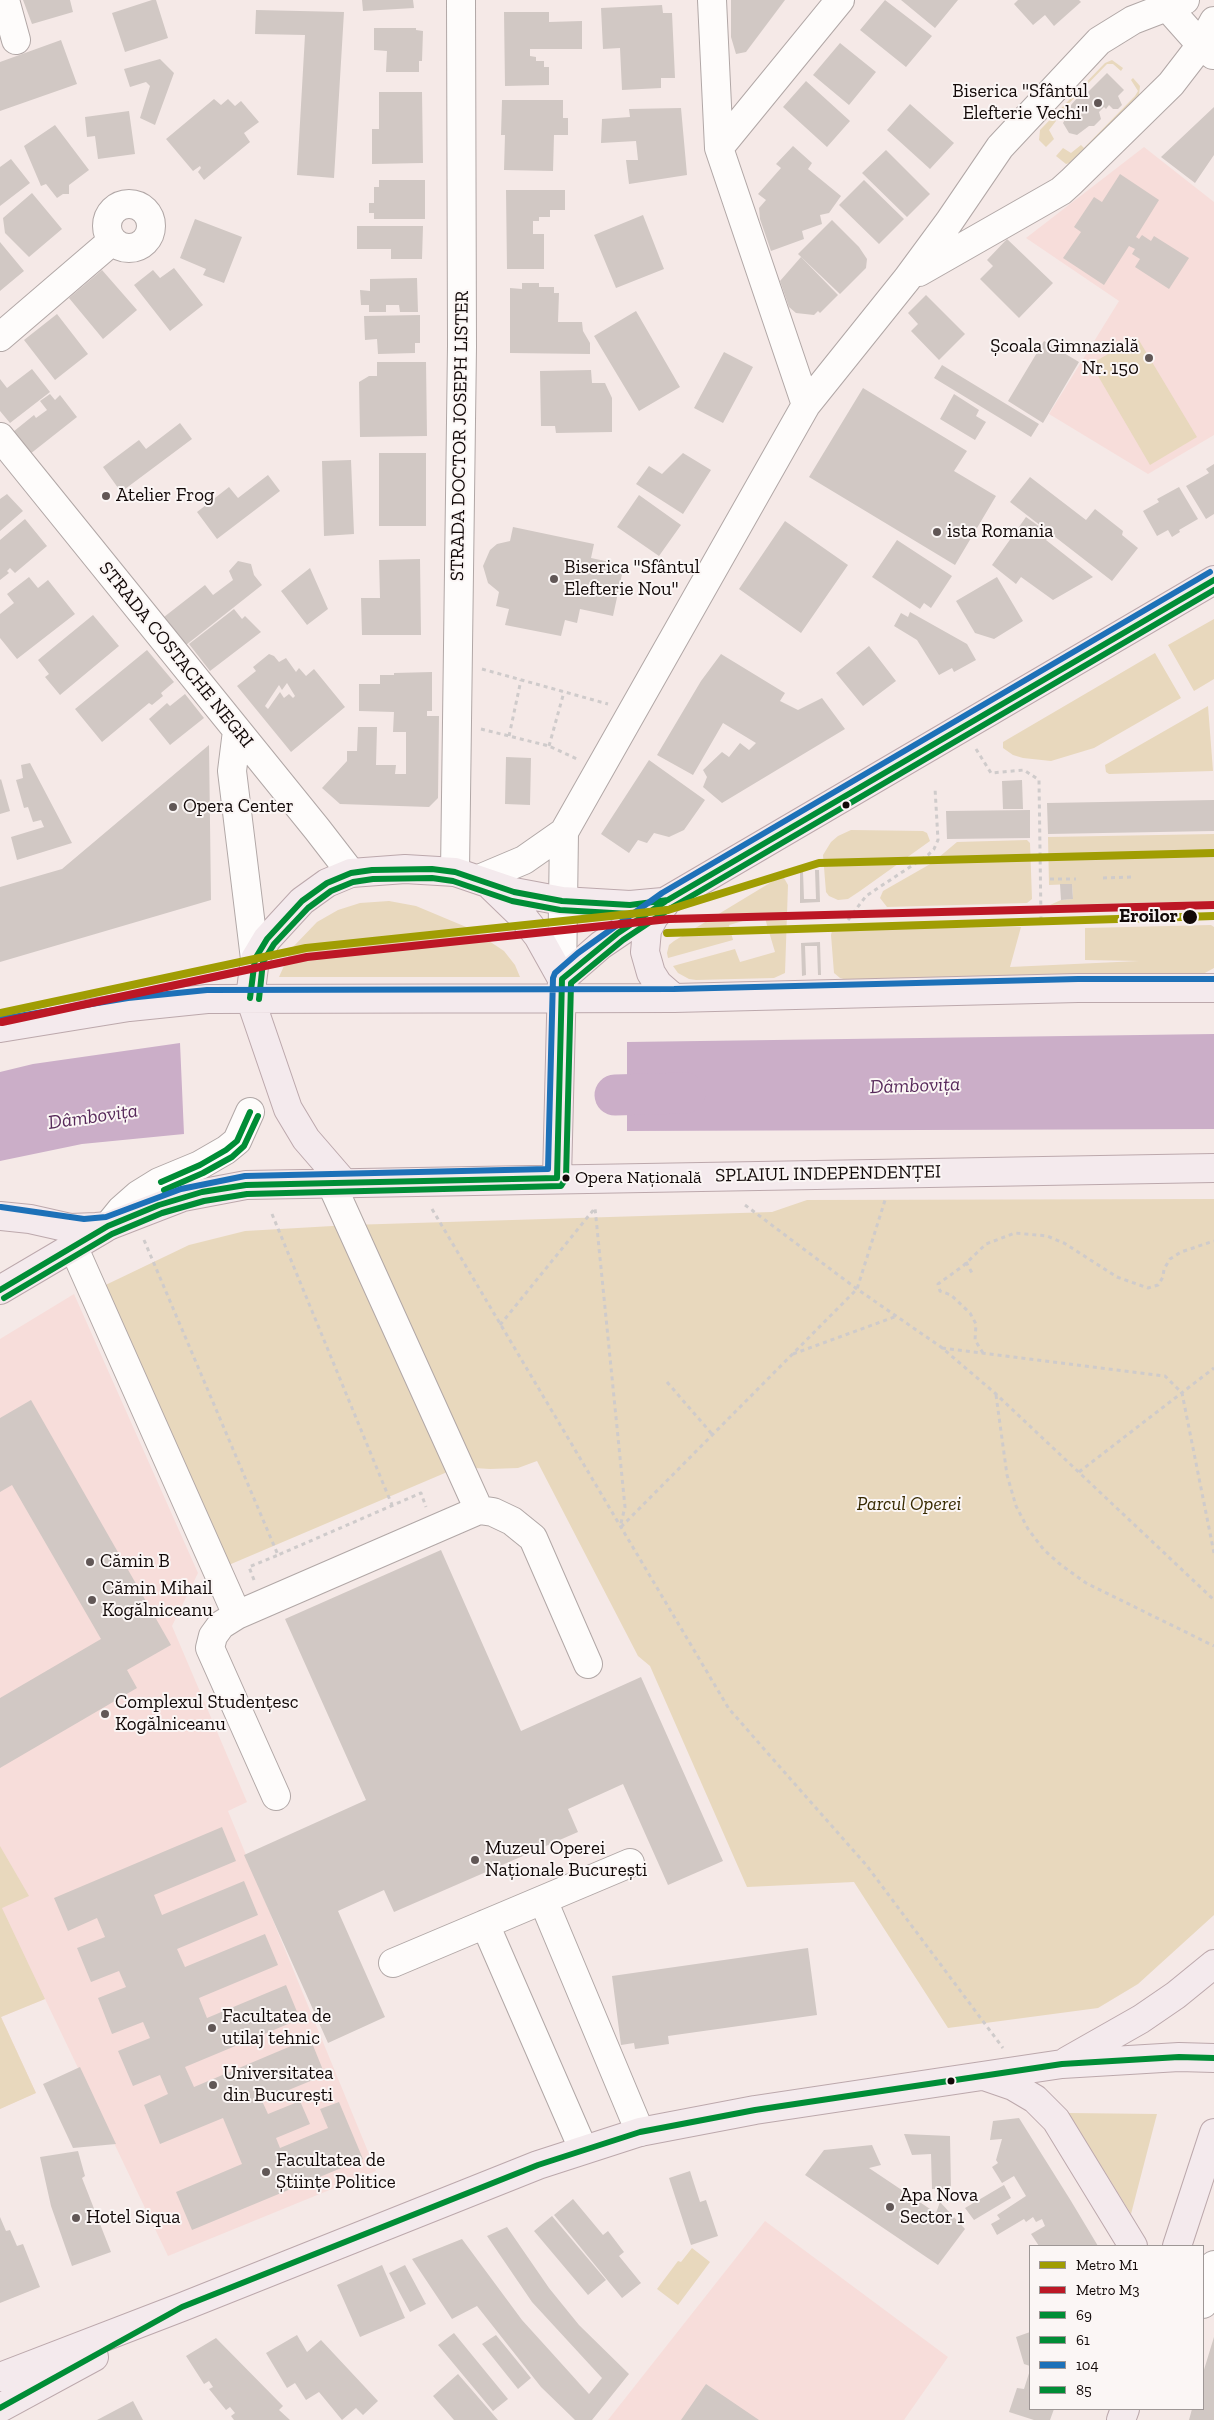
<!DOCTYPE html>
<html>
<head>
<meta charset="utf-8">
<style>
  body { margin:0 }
  #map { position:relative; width:1214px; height:2420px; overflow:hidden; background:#f5e9e7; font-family:"Zilla Slab",serif }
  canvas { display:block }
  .legend { position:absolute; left:1029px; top:2245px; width:175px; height:165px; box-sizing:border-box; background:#fbf6f5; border:1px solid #9e9796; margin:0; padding:6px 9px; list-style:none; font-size:15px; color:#120908 }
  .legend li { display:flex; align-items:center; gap:10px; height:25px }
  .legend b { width:25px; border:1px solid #9e9796 }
</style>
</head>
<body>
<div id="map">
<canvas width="1214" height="2420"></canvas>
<ul class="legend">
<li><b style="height:6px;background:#a09d03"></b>Metro M1</li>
<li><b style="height:6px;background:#bc1725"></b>Metro M3</li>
<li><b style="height:6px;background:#008d36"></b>69</li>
<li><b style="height:6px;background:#008d36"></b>61</li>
<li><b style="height:6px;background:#1d71b8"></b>104</li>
<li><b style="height:6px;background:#008d36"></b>85</li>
</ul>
</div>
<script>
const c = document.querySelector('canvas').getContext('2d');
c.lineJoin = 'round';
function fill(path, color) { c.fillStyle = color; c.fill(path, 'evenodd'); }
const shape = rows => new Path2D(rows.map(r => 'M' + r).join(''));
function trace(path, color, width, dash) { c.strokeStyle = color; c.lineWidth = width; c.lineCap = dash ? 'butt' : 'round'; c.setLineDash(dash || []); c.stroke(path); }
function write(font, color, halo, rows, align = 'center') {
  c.font = font + ' "Zilla Slab",serif'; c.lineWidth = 4; c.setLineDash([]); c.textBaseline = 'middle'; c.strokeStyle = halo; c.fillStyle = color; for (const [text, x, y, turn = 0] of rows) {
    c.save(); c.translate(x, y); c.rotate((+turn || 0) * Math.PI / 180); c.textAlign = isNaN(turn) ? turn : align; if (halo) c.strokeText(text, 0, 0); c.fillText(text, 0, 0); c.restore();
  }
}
fill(shape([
  [1144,147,1214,202,1214,435,1148,474,1049,414,1119,301,1026,238],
  [74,1294,198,1573,172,1626,247,1802,228,1811,376,2171,168,2256,45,1999,1,2017,36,2093,0,2109,0,1339],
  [765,2221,948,2357,904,2420,608,2420]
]), '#f7ddda');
fill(shape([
  [1112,60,1123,68,1121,71,1113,64,1107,64,1054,119,1056,121,1049,130,1054,139,1046,147,1039,140,1040,130,1105,63],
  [1133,78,1140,86,1139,95,1073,162,1066,164,1056,156,1063,148,1071,153,1081,145,1084,148,1135,96,1138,91,1131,80],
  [1137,337,1197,437,1150,465,1091,364],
  [1214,619,1214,679,1194,691,1168,645],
  [1155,653,1181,698,1094,748,1051,761,1023,758,1013,755,1003,748,1003,742],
  [1208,706,1213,771,1109,774,1106,772,1105,765],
  [851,830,923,831,927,833,930,841,860,891,848,899,838,900,829,896,826,892,823,855,831,842,838,836],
  [1214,834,1214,901,1050,905,1061,900,1073,899,1072,884,1049,885,1048,837],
  [1027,840,1030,843,1032,899,1027,903,887,907,880,898,883,891,932,863,957,842],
  [778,878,784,878,788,885,785,973,774,978,696,980,689,979,678,973,673,966,735,949,740,962,775,952,764,915,729,925,733,940,668,958,667,953,669,945,674,941],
  [389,901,416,906,471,929,504,951,515,965,520,977,279,977,292,948,317,922,338,910,360,903],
  [1211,925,1214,927,1214,968,1203,974,851,981,840,978,834,973,831,935,832,931,838,929,1021,927,1010,967,1139,961,1085,960,1085,928],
  [1214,1199,1214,1915,1138,1984,1098,2008,948,2028,854,1882,747,1887,650,1666,638,1656,537,1461,518,1468,490,1469,459,1467,217,1570,93,1291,189,1245,245,1231,350,1225,772,1212,807,1200],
  [0,1846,29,1896,2,1908,45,1999,1,2017,36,2093,0,2109],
  [1068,2113,1157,2114,1131,2214],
  [692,2248,710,2262,678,2305,657,2289,678,2261,681,2262]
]), '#e8d8bd');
fill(shape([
  [1214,1034,1214,1129,627,1131,627,1042],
  [180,1043,184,1134,82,1144,0,1161,0,1072,33,1064]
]), '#cbaec8');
trace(shape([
  [615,1095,685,1093]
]), '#cbaec8', 41);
fill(shape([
  [23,0,70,0,73,12,32,24],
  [152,0,156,0,168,38,125,52,112,13],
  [362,0,413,0,414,8,363,11],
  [731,0,785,0,746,52,736,54,731,37],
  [885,0,932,36,906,67,860,30],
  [901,0,958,0,935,28],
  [1018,0,1079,0,1081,2,1054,26,1045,15,1033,25,1014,4],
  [662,5,663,13,672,13,675,78,661,78,661,88,622,90,620,48,603,49,601,8],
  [256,10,344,12,334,178,297,175,305,35,255,34],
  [504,12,549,12,549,22,582,21,582,49,530,49,530,56,536,57,536,61,544,61,544,67,549,67,549,85,505,86],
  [374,28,416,28,416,30,423,31,422,61,419,61,419,72,386,72,387,51,374,50],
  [61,40,77,84,0,111,0,62],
  [840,43,876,72,849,105,813,75],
  [160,59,174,73,155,125,140,118,150,86,146,82,130,87,124,69],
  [1107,73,1124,90,1118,96,1122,105,1118,109,1113,109,1109,105,1106,109,1104,107,1099,112,1101,119,1094,126,1089,126,1077,135,1069,133,1063,123,1071,109,1071,105,1078,97,1085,98,1089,94,1088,92],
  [806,81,850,121,827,147,783,107],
  [379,92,422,92,423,163,372,164,372,129,379,129],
  [214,99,221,105,228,99,235,106,241,101,259,122,244,133,250,142,204,180,198,172,201,168,200,166,193,171,166,139],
  [502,100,563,100,563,118,568,118,568,135,554,135,553,171,504,170,505,135,501,135],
  [910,104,954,143,930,169,887,130],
  [1214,107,1214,155,1195,183,1161,157],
  [681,108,687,175,629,184,626,160,638,160,636,141,601,143,602,119,630,117,629,109],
  [129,111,135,154,98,159,95,136,87,137,85,117],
  [55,125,89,170,69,185,69,194,63,194,57,198,46,184,41,186,24,146],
  [793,146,812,163,808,169,841,196,829,213,820,215,822,224,802,231,804,239,771,251,760,219,759,208,766,200,758,194,781,168,776,164],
  [886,150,930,194,907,217,862,173],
  [11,159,30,183,0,206,0,167],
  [1120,174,1159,200,1136,237,1139,239,1142,235,1151,241,1154,236,1189,258,1169,289,1135,267,1140,259,1132,254,1135,249,1129,246,1104,285,1063,258,1081,232,1074,227,1094,197,1102,202],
  [379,180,425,180,425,219,374,219,374,213,369,213,369,203,374,203,374,187,379,187],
  [864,180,904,219,879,244,839,205],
  [506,190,565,190,565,210,550,210,550,217,539,217,539,221,533,221,533,234,544,234,544,269,507,269],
  [32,193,62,229,29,257,5,233,3,218],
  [643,215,664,269,616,288,594,235],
  [195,219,242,237,224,283,203,275,206,269,180,258],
  [832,220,859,247,867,259,866,268,840,294,798,254],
  [357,226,423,226,422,259,391,259,391,249,357,249],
  [1007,239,1053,283,1019,318,980,279,993,266,987,260],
  [0,242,24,271,0,291],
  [801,257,838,295,820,313,818,311,814,315,796,313,789,307,780,281],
  [174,268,203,305,170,331,134,285,153,270,160,278],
  [102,270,137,310,103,339,69,298],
  [417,278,418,312,400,312,399,305,386,305,386,312,369,312,369,305,361,305,360,290,370,291,370,279],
  [522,283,539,283,539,287,554,287,554,293,559,293,558,322,582,322,583,331,590,343,590,354,510,353,510,288,522,289],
  [926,295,965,334,939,360,911,331,918,324,908,313],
  [636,311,680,387,639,411,594,336],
  [57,314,88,354,55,380,24,340],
  [420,315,420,343,415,343,415,353,378,354,377,339,365,340,364,316],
  [1044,341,1079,362,1043,423,1008,401],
  [724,352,753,367,723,423,694,408],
  [377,362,426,362,427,436,360,437,359,382,369,376,377,376],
  [942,365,1039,424,1031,437,934,378],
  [32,369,50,392,10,423,0,411,0,379,7,388],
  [591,370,592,383,605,383,612,398,612,432,556,433,555,426,541,426,540,371],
  [863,388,967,451,954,471,996,496,955,565,809,477],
  [50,394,55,400,60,395,77,417,25,458,8,436,34,415,36,418,47,410,40,401],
  [954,394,979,410,976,416,986,422,975,440,940,419],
  [180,423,192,439,121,492,103,467,139,440,146,449],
  [379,453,426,453,426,526,379,526],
  [683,453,711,470,683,514,636,484,649,466,662,474],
  [351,460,354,534,324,536,322,461],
  [1214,464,1214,514,1206,519,1186,486,1209,473,1206,469],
  [268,475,280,491,217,539,197,512,229,487,238,498],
  [1030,477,1086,520,1095,509,1123,531,1122,535,1138,548,1112,581,1010,502],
  [1179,487,1198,519,1179,530,1180,532,1172,537,1168,530,1157,536,1143,511,1159,502,1157,499],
  [7,494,23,511,0,531,0,499],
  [639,495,681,525,659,556,617,527],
  [1026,517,1050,534,1046,540,1093,577,1053,600,1021,577,1016,584,992,565],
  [25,519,47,546,15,573,10,568,7,571,9,573,0,580,0,540],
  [785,521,848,565,801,633,739,589],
  [513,527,594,544,591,558,624,565,613,616,580,609,577,623,565,620,561,636,505,625,509,609,496,606,499,592,488,583,483,566,490,550,497,544,510,541],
  [897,540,952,576,931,608,924,603,920,609,872,577],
  [420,559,421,635,362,635,361,598,380,598,379,560],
  [238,561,251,564,254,575,262,585,186,645,164,617,205,585,213,595,233,580,229,571],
  [310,568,328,609,307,625,281,591],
  [29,577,38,588,48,580,75,614,17,659,0,638,0,614,14,603,7,594],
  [997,577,1023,621,994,639,975,633,956,601],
  [234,609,242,619,245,616,261,632,210,671,189,644],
  [910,612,967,644,976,660,954,672,952,668,939,675,917,640,894,626,901,613,908,617],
  [93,615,119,646,60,695,45,677,49,674,38,660],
  [869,646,896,681,863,706,836,673],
  [147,650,174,682,161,693,163,696,152,705,149,703,102,742,75,709],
  [269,654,274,656,279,662,286,658,296,672,299,668,306,676,314,669,345,707,291,752,237,686,256,671,253,667],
  [287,683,295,696,293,698,289,694,284,698,280,692,268,709,265,706,279,685,282,690],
  [721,654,785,693,780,701,798,710,822,698,845,729,722,803,703,787,707,777,703,770,722,752,729,757,740,743,749,750,756,743,723,723,693,775,657,755,701,681],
  [432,672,432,711,427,711,427,716,439,716,438,798,429,807,340,804,322,788,347,761,347,751,357,751,358,727,377,727,376,765,396,765,395,774,406,774,406,732,393,732,394,712,359,711,359,684,380,684,380,675,394,675,394,673],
  [185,694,204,718,170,745,149,719,167,703,170,706],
  [209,745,211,900,0,962,0,887,62,869],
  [506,757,531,758,530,805,505,804],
  [649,760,705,800,684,830,669,837,654,833,647,843,638,840,629,853,601,834],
  [30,763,72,843,17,860,11,837,44,827,41,820,33,822,28,807,24,808,16,780,23,778,21,765],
  [1,779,10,811,0,814,0,780],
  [1022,780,1023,809,1003,809,1002,781],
  [1214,800,1214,831,1048,834,1047,803],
  [1030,810,1030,838,947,839,946,811],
  [815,870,819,870,820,902,800,903,800,872,803,871,804,899,816,899],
  [1060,884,1072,884,1073,899,1061,900],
  [820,942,821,975,818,975,817,946,805,946,806,975,802,976,801,943],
  [31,1400,171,1645,127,1670,137,1688,0,1768,0,1698,101,1639,12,1485,0,1492,0,1418],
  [441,1550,521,1731,641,1677,723,1861,668,1885,623,1784,568,1809,578,1832,394,1912,384,1890,338,1911,385,2017,328,2043,244,1855,366,1800,285,1619],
  [222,1827,236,1861,154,1895,162,1915,244,1881,258,1915,177,1949,185,1967,265,1934,278,1965,199,1998,207,2018,286,1985,300,2019,185,2067,194,2087,310,2038,325,2075,262,2101,268,2114,300,2101,310,2124,276,2138,280,2148,328,2128,320,2109,339,2102,363,2159,192,2230,176,2192,242,2164,223,2118,160,2144,144,2105,168,2094,160,2075,133,2086,118,2051,150,2038,143,2022,112,2034,98,1998,126,1987,119,1971,91,1982,77,1948,105,1937,97,1918,68,1931,54,1898],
  [808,1948,817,2015,668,2036,669,2044,635,2049,634,2043,621,2045,612,1976],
  [80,2067,116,2144,73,2148,43,2084],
  [1019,2118,1071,2201,1098,2246,1039,2246,1031,2234,1045,2226,1042,2219,1036,2222,1033,2217,1026,2222,1024,2219,997,2235,991,2224,1000,2219,997,2215,1026,2196,1014,2176,1002,2183,992,2167,998,2163,996,2160,1002,2139,990,2140,993,2121],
  [904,2134,950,2136,951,2189,932,2189,931,2154,912,2155],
  [872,2145,881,2165,869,2168,936,2213,940,2202,965,2229,938,2265,805,2175,824,2150],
  [78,2151,85,2176,82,2178,111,2252,72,2266,51,2206,40,2157],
  [690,2171,700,2202,706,2200,718,2236,691,2245,669,2178],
  [1004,2185,1011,2198,974,2220,965,2208],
  [573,2199,603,2235,608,2231,624,2252,619,2256,641,2283,622,2298,554,2215],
  [552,2216,606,2280,588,2295,534,2231],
  [0,2217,6,2231,10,2230,17,2246,23,2244,40,2287,0,2303],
  [507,2227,549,2288,579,2325,629,2374,592,2420,575,2420,541,2387,477,2306,452,2319,412,2259,462,2239,522,2320,589,2394,602,2378,532,2302,487,2236],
  [382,2265,405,2318,360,2337,337,2285],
  [405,2265,426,2304,410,2312,389,2273],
  [1030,2332,1030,2366,1024,2364,1016,2337],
  [454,2333,508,2399,493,2411,438,2345],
  [297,2335,307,2352,321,2340,378,2401,363,2415,356,2408,342,2420,319,2392,306,2400,295,2383,287,2388,266,2353],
  [496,2335,531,2378,518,2389,482,2344],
  [1214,2337,1214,2420,1189,2420,1192,2409,1203,2409,1203,2373],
  [216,2338,283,2406,279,2410,290,2420,234,2420,231,2416,235,2413,230,2407,226,2410,209,2389,213,2387,209,2381,204,2384,186,2356],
  [1030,2370,1030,2409,1054,2409,1050,2420,1034,2420,1009,2412,1017,2388,1024,2389],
  [458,2374,498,2420,454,2420,433,2396],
  [706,2384,759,2420,681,2420],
  [133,2401,143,2420,97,2420]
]), '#d1c8c4');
const minor = shape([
  [5,0,16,40],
  [712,0,719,148,806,405],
  [1161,0,1201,45,1213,55],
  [719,148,840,0],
  '107 226a22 22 0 1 1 44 0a22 22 0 1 1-44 0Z',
  [919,272,1061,191,1071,182,1171,84,1201,45,1214,21],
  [0,337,112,241],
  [0,437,317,829,351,873],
  [237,731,232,771,255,959],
  [455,872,462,346,461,0],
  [479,879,524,860,564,832,806,405,907,279,949,222,1000,147,1099,41,1133,20,1185,0],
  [562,979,564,832],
  [331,1183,479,1510],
  [108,1226,121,1210,138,1195,159,1182,200,1165,226,1150,237,1141,250,1112],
  [73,1246,237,1615],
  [276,1796,210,1648,213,1636,221,1625,237,1615,479,1510,493,1512,512,1521,533,1538,588,1664],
  [543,1900,640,2132],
  [485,1924,583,2149],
  [393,1963,630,1863],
  [1203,2304,1214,2265]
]);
const major = shape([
  [492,887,523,917,538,936,562,979,557,1178],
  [664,905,654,917,647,930,645,952,651,973,658,984,674,998],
  [562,979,601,945,666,901,1214,580],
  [0,1028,129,1007,207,999,674,998,1078,988,1214,988],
  [344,1183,306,1139,288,1109,250,998,255,959,267,939,302,901,327,883,351,873,405,869,455,872,514,892,562,901,630,905,663,902],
  [0,1216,30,1219,70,1228,96,1227,108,1226,183,1197,246,1185,1214,1168],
  [0,1290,105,1228],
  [1067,2061,1141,2019,1176,1995,1214,1964],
  [984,2076,1013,2086,1035,2099,1056,2120,1133,2246],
  [1177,2246,1214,2133],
  [0,2377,182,2307,538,2165,640,2132,755,2110,1062,2064,1179,2057,1214,2058],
  [0,2408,94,2357],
  [1121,2420,1125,2409]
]);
trace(minor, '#b1a7a6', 30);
trace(major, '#bca8ac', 30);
trace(shape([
  [482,669,608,704],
  [481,729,549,746,577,759],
  [509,736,521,680],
  [549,746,564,692],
  [976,749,991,773,1024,770,1039,780,1041,919],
  [1103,878,1131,877],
  [1050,879,1076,879],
  [848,920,866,896,928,855,934,849,938,840,935,788],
  [745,1205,857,1289,941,1347,996,1394,1214,1600],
  [432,1209,729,1709,867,1866,1003,2048],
  [272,1214,392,1505],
  [144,1240,278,1555,421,1493,426,1507],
  [966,1262,972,1273],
  [500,1325,595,1208,625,1507,620,1527],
  [942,1348,1165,1376,1182,1393,1214,1553],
  [983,1353,975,1340,976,1324,970,1313,951,1295,940,1291,938,1284,963,1266,986,1244,1015,1233,1047,1236,1064,1243,1117,1277,1148,1288,1158,1285,1163,1277,1164,1269,1170,1259,1181,1252,1214,1241],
  [793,1354,897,1316],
  [667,1382,712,1434],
  [996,1395,1007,1475,1016,1506,1028,1529,1044,1550,1061,1565,1086,1583,1214,1646],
  [1079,1472,1214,1368],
  [621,1527,857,1289,886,1197],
  [254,1580,249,1567,278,1555]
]), '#cfcbcb', 3, [4, 4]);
trace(minor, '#fefcfb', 28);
trace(major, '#f4eaed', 28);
trace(shape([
  [250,998,255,959,267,939,302,901,327,883,351,873,372,870,432,869,455,872,514,892,562,901,630,905,668,900],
  [161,1182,200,1165,226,1150,237,1141,250,1112],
  [0,1290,108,1226,159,1205,202,1192,246,1185,557,1178,562,979,618,933,666,901,1214,580]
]), '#008d36', 6);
trace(shape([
  [259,999,263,962,274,944,308,908,331,891,353,882,373,879,432,878,453,881,512,901,560,910,630,914,669,909],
  [164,1190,203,1173,232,1157,244,1146,258,1116],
  [4,1298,112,1234,162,1213,204,1201,247,1194,561,1186,566,1178,571,983,623,940,671,908,1214,590]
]), '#008d36', 6);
trace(shape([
  [0,1019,128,998,207,990,674,989,1078,979,1214,979],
  [1,1207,84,1219,106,1217,181,1189,245,1176,548,1169,553,978,555,973,578,953,662,893,1210,572]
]), '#1d71b8', 6);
trace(shape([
  [0,2408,182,2307,538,2165,640,2132,755,2110,1062,2064,1179,2057,1214,2058]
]), '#008d36', 6);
trace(shape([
  [667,933,1214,916],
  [0,1013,306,948,668,910,819,863,1214,853]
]), '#a09d03', 8);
trace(shape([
  [2,1022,307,957,669,919,1214,905]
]), '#bc1725', 8);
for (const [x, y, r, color] of [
  [1098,103,5,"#615756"],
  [1149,358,5,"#615756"],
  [106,496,5,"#615756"],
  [937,532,5,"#615756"],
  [554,579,5,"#615756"],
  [846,805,4.5,"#120908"],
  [173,807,5,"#615756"],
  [1190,917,8,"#120908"],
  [566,1178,4.5,"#120908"],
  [90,1562,5,"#615756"],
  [92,1600,5,"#615756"],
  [105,1714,5,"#615756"],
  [475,1860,5,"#615756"],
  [212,2028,5,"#615756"],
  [951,2081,4.5,"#120908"],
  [213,2085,5,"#615756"],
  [266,2172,5,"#615756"],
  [890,2207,5,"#615756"],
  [76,2218,5,"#615756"]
]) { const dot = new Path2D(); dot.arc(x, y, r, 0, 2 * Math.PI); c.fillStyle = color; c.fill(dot); trace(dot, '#fbf6f5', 2); }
write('18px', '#120908', '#fbf6f5', [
  ["Opera Națională",575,1178]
], 'left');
write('19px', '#120908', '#fbf6f5', [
  ["Biserica \"Sfântul",1088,92,"right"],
  ["Elefterie Vechi\"",1088,114,"right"],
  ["Școala Gimnazială",1139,347,"right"],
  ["Nr. 150",1139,369,"right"],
  ["Atelier Frog",116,496],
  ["ista Romania",947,532],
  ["Biserica \"Sfântul",564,568],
  ["Elefterie Nou\"",564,590],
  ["Opera Center",183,807],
  ["Cămin B",100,1562],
  ["Cămin Mihail",102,1589],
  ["Kogălniceanu",102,1611],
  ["Complexul Studențesc",115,1703],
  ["Kogălniceanu",115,1725],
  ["Muzeul Operei",485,1849],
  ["Naționale București",485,1871],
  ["Facultatea de",222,2017],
  ["utilaj tehnic",222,2039],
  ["Universitatea",223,2074],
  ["din București",223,2096],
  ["Facultatea de",276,2161],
  ["Științe Politice",276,2183],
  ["Apa Nova",900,2196],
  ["Sector 1",900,2218],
  ["Hotel Siqua",86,2218]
], 'left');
write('19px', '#120908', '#fbf6f5', [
  ["STRADA DOCTOR JOSEPH LISTER",460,436,-89],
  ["STRADA COSTACHE NEGRI",176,655,51],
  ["SPLAIUL INDEPENDENȚEI",828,1174,-1]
]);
write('bold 19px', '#120908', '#fbf6f5', [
  ["Eroilor",1178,917]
], 'right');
write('italic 19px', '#362900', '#fbf6f5', [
  ["Parcul Operei",909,1505]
]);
write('italic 20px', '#57295a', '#fbf6f5', [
  ["Dâmbovița",915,1086,-2],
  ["Dâmbovița",93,1117,-8]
]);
</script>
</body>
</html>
